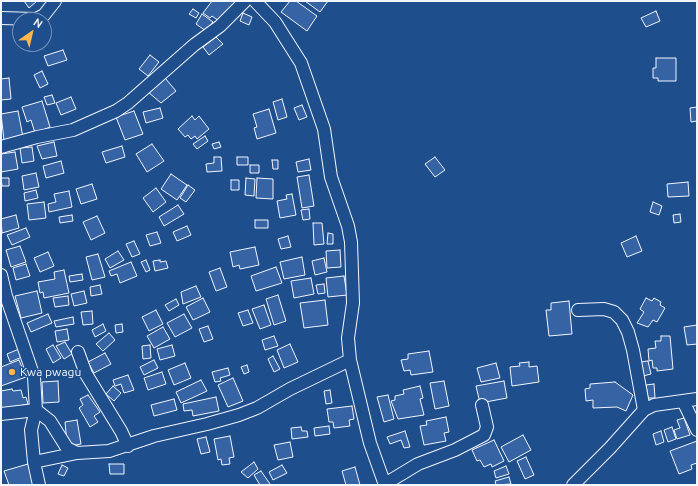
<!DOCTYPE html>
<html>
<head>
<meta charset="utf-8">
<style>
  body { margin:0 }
  #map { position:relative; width:698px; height:486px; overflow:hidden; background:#1f4e8c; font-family:Ubuntu,sans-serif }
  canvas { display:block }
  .frame { position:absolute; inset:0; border:2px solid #f2f6ff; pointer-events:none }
  .north { position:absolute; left:12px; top:12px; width:40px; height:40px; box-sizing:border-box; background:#1f4e8c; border:1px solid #7391ba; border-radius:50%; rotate:34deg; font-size:11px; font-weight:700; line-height:16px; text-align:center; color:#f2f6ff }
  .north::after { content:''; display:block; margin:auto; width:14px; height:18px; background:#ffb74d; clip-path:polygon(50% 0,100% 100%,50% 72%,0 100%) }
</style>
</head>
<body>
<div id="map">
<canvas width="698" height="486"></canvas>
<div class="frame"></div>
<div class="north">N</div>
</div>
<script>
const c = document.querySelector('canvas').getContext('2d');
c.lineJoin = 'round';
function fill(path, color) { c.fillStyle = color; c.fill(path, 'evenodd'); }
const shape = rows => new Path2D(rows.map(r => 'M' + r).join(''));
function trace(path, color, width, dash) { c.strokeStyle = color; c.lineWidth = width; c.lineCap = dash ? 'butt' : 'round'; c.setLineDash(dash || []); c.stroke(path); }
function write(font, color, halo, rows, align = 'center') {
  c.font = font + ' Ubuntu,sans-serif'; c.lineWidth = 3; c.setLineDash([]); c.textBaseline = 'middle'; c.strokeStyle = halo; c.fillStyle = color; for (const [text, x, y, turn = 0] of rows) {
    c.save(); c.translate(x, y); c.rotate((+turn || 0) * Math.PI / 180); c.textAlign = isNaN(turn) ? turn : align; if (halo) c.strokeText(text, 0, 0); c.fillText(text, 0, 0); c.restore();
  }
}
const building = shape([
  [24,1,37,1,29,8,24,1],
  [212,1,233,1,236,3,222,23,212,16,210,18,203,13,212,1],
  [290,1,296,1,317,16,307,31,281,12,290,1],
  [305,1,328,1,320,12,305,1],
  [193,9,199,13,196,18,189,14,193,9],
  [656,11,660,21,646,27,641,18,656,11],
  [243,13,252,17,249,25,240,21,243,13],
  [202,14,213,22,206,31,196,24,202,14],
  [216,37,223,44,209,55,203,47,216,37],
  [63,50,67,60,48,66,44,56,63,50],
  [150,55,159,62,148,76,139,69,150,55],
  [656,58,676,58,676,81,658,81,658,78,653,78,653,68,656,68,656,58],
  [42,71,48,84,40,88,34,75,42,71],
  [9,78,11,99,1,100,1,79,9,78],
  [165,78,176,91,161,103,148,92,165,78],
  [52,95,55,103,47,105,44,97,52,95],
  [71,97,76,109,61,115,56,103,71,97],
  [282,99,287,117,278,120,273,102,282,99],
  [42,101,50,127,35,133,31,120,27,122,22,107,42,101],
  [302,105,307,117,299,120,294,108,302,105],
  [697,107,697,121,691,122,690,108,697,107],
  [160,108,163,118,146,123,143,112,160,108],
  [269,109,276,133,257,139,254,128,257,127,253,114,269,109],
  [18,111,23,137,4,140,1,114,18,111],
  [134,111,143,134,125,140,116,117,134,111],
  [192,116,195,120,199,116,209,129,197,139,195,136,191,139,188,135,185,137,178,129,192,116],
  [205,136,208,141,197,149,193,144,205,136],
  [54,142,57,156,42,159,37,146,54,142],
  [219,142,221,147,214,149,212,144,219,142],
  [152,144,164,161,147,172,136,154,152,144],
  [122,146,125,157,106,163,102,152,122,146],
  [32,147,34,161,22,163,20,148,32,147],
  [15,152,18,169,1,172,1,154,15,152],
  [214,157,221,157,222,171,207,172,206,164,214,163,214,157],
  [237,157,248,157,248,165,237,165,237,157],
  [435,157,445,170,435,177,425,164,435,157],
  [309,159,311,170,298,172,296,162,309,159],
  [272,160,278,160,278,169,273,169,272,160],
  [61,161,64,173,46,178,43,166,61,161],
  [250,165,259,165,259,173,250,173,250,165],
  [36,173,39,187,24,190,22,176,36,173],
  [171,174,187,185,177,200,161,189,171,174],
  [309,175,314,206,302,208,297,177,309,175],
  [1,178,9,178,9,186,2,186,1,178],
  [246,178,255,179,254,196,245,195,246,178],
  [257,178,273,179,273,199,256,198,257,178],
  [231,180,239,180,239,190,231,190,231,180],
  [688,182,689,196,668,197,667,184,688,182],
  [92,184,97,199,81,204,76,189,92,184],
  [188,185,195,190,186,202,180,198,188,185],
  [156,188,166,202,153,212,143,198,156,188],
  [36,190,38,198,25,201,24,193,36,190],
  [69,191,72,207,49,212,48,204,56,202,54,194,69,191],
  [292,194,296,215,280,218,277,201,287,199,286,195,292,194],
  [44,202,46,218,29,220,27,204,44,202],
  [653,202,662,206,659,215,650,212,653,202],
  [178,205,184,214,164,226,159,217,178,205],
  [309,209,310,219,303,220,301,210,309,209],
  [680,214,681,222,674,223,673,215,680,214],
  [16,215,19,228,2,233,1,219,16,215],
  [72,215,73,221,60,223,59,217,72,215],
  [97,216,105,233,91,240,83,222,97,216],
  [255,220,268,220,268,228,255,228,255,220],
  [313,223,322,223,324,244,314,245,313,223],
  [187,226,191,235,177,241,173,232,187,226],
  [26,228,30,237,12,245,7,235,26,228],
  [157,232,161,243,150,246,146,235,157,232],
  [328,233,333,234,333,244,327,244,328,233],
  [288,236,291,247,281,249,278,239,288,236],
  [636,236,642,251,627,257,621,243,636,236],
  [134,241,140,254,132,257,126,244,134,241],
  [20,246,26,262,11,267,6,250,20,246],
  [255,247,259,265,240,269,239,265,233,267,230,252,255,247],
  [340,250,341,267,327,268,326,251,340,250],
  [118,251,124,260,110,268,105,259,118,251],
  [48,252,54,266,40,272,34,258,48,252],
  [98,254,105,277,92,280,86,257,98,254],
  [302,257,305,275,284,279,280,262,302,257],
  [324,258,327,272,315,275,312,261,324,258],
  [146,260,150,270,146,272,141,262,146,260],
  [160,260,160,262,166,261,168,268,155,271,153,261,160,260],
  [131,262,137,276,120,283,117,274,111,276,109,271,131,262],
  [26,264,30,276,16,280,13,268,26,264],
  [276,267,282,283,256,291,251,276,276,267],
  [220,268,227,287,216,291,209,272,220,268],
  [64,270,69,293,44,298,43,292,40,293,38,282,55,279,54,272,64,270],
  [82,274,83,280,70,282,69,276,82,274],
  [344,276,347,295,328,297,326,278,344,276],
  [311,278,314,294,294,298,291,281,311,278],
  [324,284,325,293,318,294,316,285,324,284],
  [100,285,102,294,91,296,90,287,100,285],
  [196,286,201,297,183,304,181,292,196,286],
  [37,291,42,313,21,318,15,296,37,291],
  [84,291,87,303,74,306,71,294,84,291],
  [278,295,286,321,274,325,266,299,278,295],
  [68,296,69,305,55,307,53,298,68,296],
  [203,298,210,312,193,320,186,307,203,298],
  [646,298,652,301,654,298,661,302,660,305,665,308,657,322,653,320,648,327,637,323,644,312,640,309,646,298],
  [176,299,179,305,169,311,165,305,176,299],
  [325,300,328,325,304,328,300,303,325,300],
  [569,301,572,334,549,336,546,310,551,310,551,303,569,301],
  [264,305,271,325,260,329,252,309,264,305],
  [156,310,163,324,149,331,142,317,156,310],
  [248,310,253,323,243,326,238,313,248,310],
  [92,311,93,324,83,325,81,312,92,311],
  [48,314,52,323,31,332,27,323,48,314],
  [184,314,192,328,175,337,167,323,184,314],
  [73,317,74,324,56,327,54,321,73,317],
  [103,324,106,331,95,337,92,330,103,324],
  [122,324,123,332,116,333,115,325,122,324],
  [697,325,697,344,687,345,684,327,697,325],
  [208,326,213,339,204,342,199,329,208,326],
  [163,327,170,339,154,348,147,336,163,327],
  [67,329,69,340,57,342,55,331,67,329],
  [109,333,115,340,103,351,96,344,109,333],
  [274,336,278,346,265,350,262,340,274,336],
  [661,336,670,336,673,369,657,371,657,368,653,368,652,360,649,361,648,349,656,348,655,341,661,341,661,336],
  [65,342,72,354,64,359,56,346,65,342],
  [290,344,298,362,284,368,277,350,290,344],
  [53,345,61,358,53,363,46,349,53,345],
  [150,345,151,358,143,359,142,346,150,345],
  [172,345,175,356,160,360,157,349,172,345],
  [19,349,22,357,10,362,7,354,19,349],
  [429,351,433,372,411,375,410,370,404,371,401,360,408,359,408,354,429,351],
  [105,353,111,364,94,373,88,362,105,353],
  [273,356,280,369,274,372,268,359,273,356],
  [19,360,26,377,1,386,1,367,19,360],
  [154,360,158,368,144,375,140,367,154,360],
  [648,361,651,374,643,376,640,362,648,361],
  [529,362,529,367,537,366,539,382,512,386,510,367,520,366,519,363,529,362],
  [185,363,191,378,174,385,168,370,185,363],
  [496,363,500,378,481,382,477,368,496,363],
  [247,365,249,372,244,374,241,367,247,365],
  [228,368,230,375,220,378,221,381,215,382,212,372,228,368],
  [162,372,166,384,148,390,144,378,162,372],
  [128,375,134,390,124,393,121,384,115,386,113,380,128,375],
  [233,378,243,401,228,407,218,385,233,378],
  [201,380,207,391,181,403,176,392,201,380],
  [58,381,59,402,43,403,42,382,58,381],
  [444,381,449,406,435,409,430,383,444,381],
  [504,381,507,398,480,403,476,386,504,381],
  [615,382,633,395,626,411,617,407,593,408,593,400,586,401,585,389,590,388,590,384,615,382],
  [654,384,655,398,648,398,646,385,654,384],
  [113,386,121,393,114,401,106,394,113,386],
  [420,386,423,398,420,399,424,415,398,419,391,401,395,400,395,396,404,394,403,390,420,386],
  [12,389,13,391,21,390,23,398,26,397,28,404,1,410,1,391,12,389],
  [330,390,332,403,326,404,324,391,330,390],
  [88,395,100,412,94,416,98,422,90,427,79,408,83,405,80,399,88,395],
  [388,395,394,419,384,422,377,397,388,395],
  [216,397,219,411,193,416,192,410,184,411,183,404,216,397],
  [174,399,177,410,154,416,151,405,174,399],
  [352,406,354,419,349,420,350,426,334,428,333,422,329,422,327,409,352,406],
  [446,417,449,432,444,433,446,441,424,445,420,426,427,425,426,421,446,417],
  [684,418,690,435,677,439,674,430,680,428,677,420,684,418],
  [77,420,81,444,70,446,67,443,65,422,77,420],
  [329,426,330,434,315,436,314,428,329,426],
  [301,427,302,431,307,431,308,437,292,439,291,428,301,427],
  [672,427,676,439,668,442,664,430,672,427],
  [405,431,410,447,404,448,401,440,390,444,387,437,405,431],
  [661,431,664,442,656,445,653,434,661,431],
  [523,435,531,450,509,462,501,447,523,435],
  [230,436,234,457,229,458,230,464,222,465,221,459,218,460,214,439,230,436],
  [206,437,210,452,201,454,197,439,206,437],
  [494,440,504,461,492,467,491,464,484,467,480,460,477,461,472,450,494,440],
  [697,441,697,463,691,465,692,469,679,474,670,451,697,441],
  [290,442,293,457,278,460,274,445,290,442],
  [526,457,534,475,525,479,517,461,526,457],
  [254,462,258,469,248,478,241,472,254,462],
  [28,464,34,485,9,485,4,471,28,464],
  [109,464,124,464,124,474,110,474,109,464],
  [62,465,68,468,64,476,58,474,62,465],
  [282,465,287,473,273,480,269,472,282,465],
  [506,466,509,474,496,478,494,471,506,466],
  [355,467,360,485,346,485,342,471,355,467],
  [261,471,270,484,268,485,260,485,254,475,261,471],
  [509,477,511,484,496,485,495,481,509,477]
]);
fill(building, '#3563a3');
trace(building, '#f2f6ff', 1);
const street = shape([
  [255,1,275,22,301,63,324,129,331,177,348,226,351,242,353,303,348,338,350,360,370,443,385,485],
  [1,18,36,19,44,15,55,1],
  [1,147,37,137,73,130,116,111,128,103,194,45,220,26,245,1],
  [1,275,6,296,34,377,36,410,31,430,34,462,39,485],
  [578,310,604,309,614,312,622,320,628,332,633,350,644,410],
  [78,352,86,374,121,431,128,446],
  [683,401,697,430],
  [1,414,36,410,50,421,67,448,77,453],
  [34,462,77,453,109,451,154,436,207,424,239,415,257,408,290,389,350,360],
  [385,484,418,464,455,450,484,435,487,427,482,405],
  [573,485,610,448,644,410,654,405,697,399]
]);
trace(street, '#f2f6ff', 14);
trace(street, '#1f4e8c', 12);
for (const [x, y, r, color] of [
  [12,372,4,"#ffb74d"]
]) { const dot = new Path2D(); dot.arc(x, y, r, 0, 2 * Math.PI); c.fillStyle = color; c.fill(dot); trace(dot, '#1f4e8c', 1.5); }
write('12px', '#f2f6ff', '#1f4e8c', [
  ["Kwa pwagu",20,372]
], 'left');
</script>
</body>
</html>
